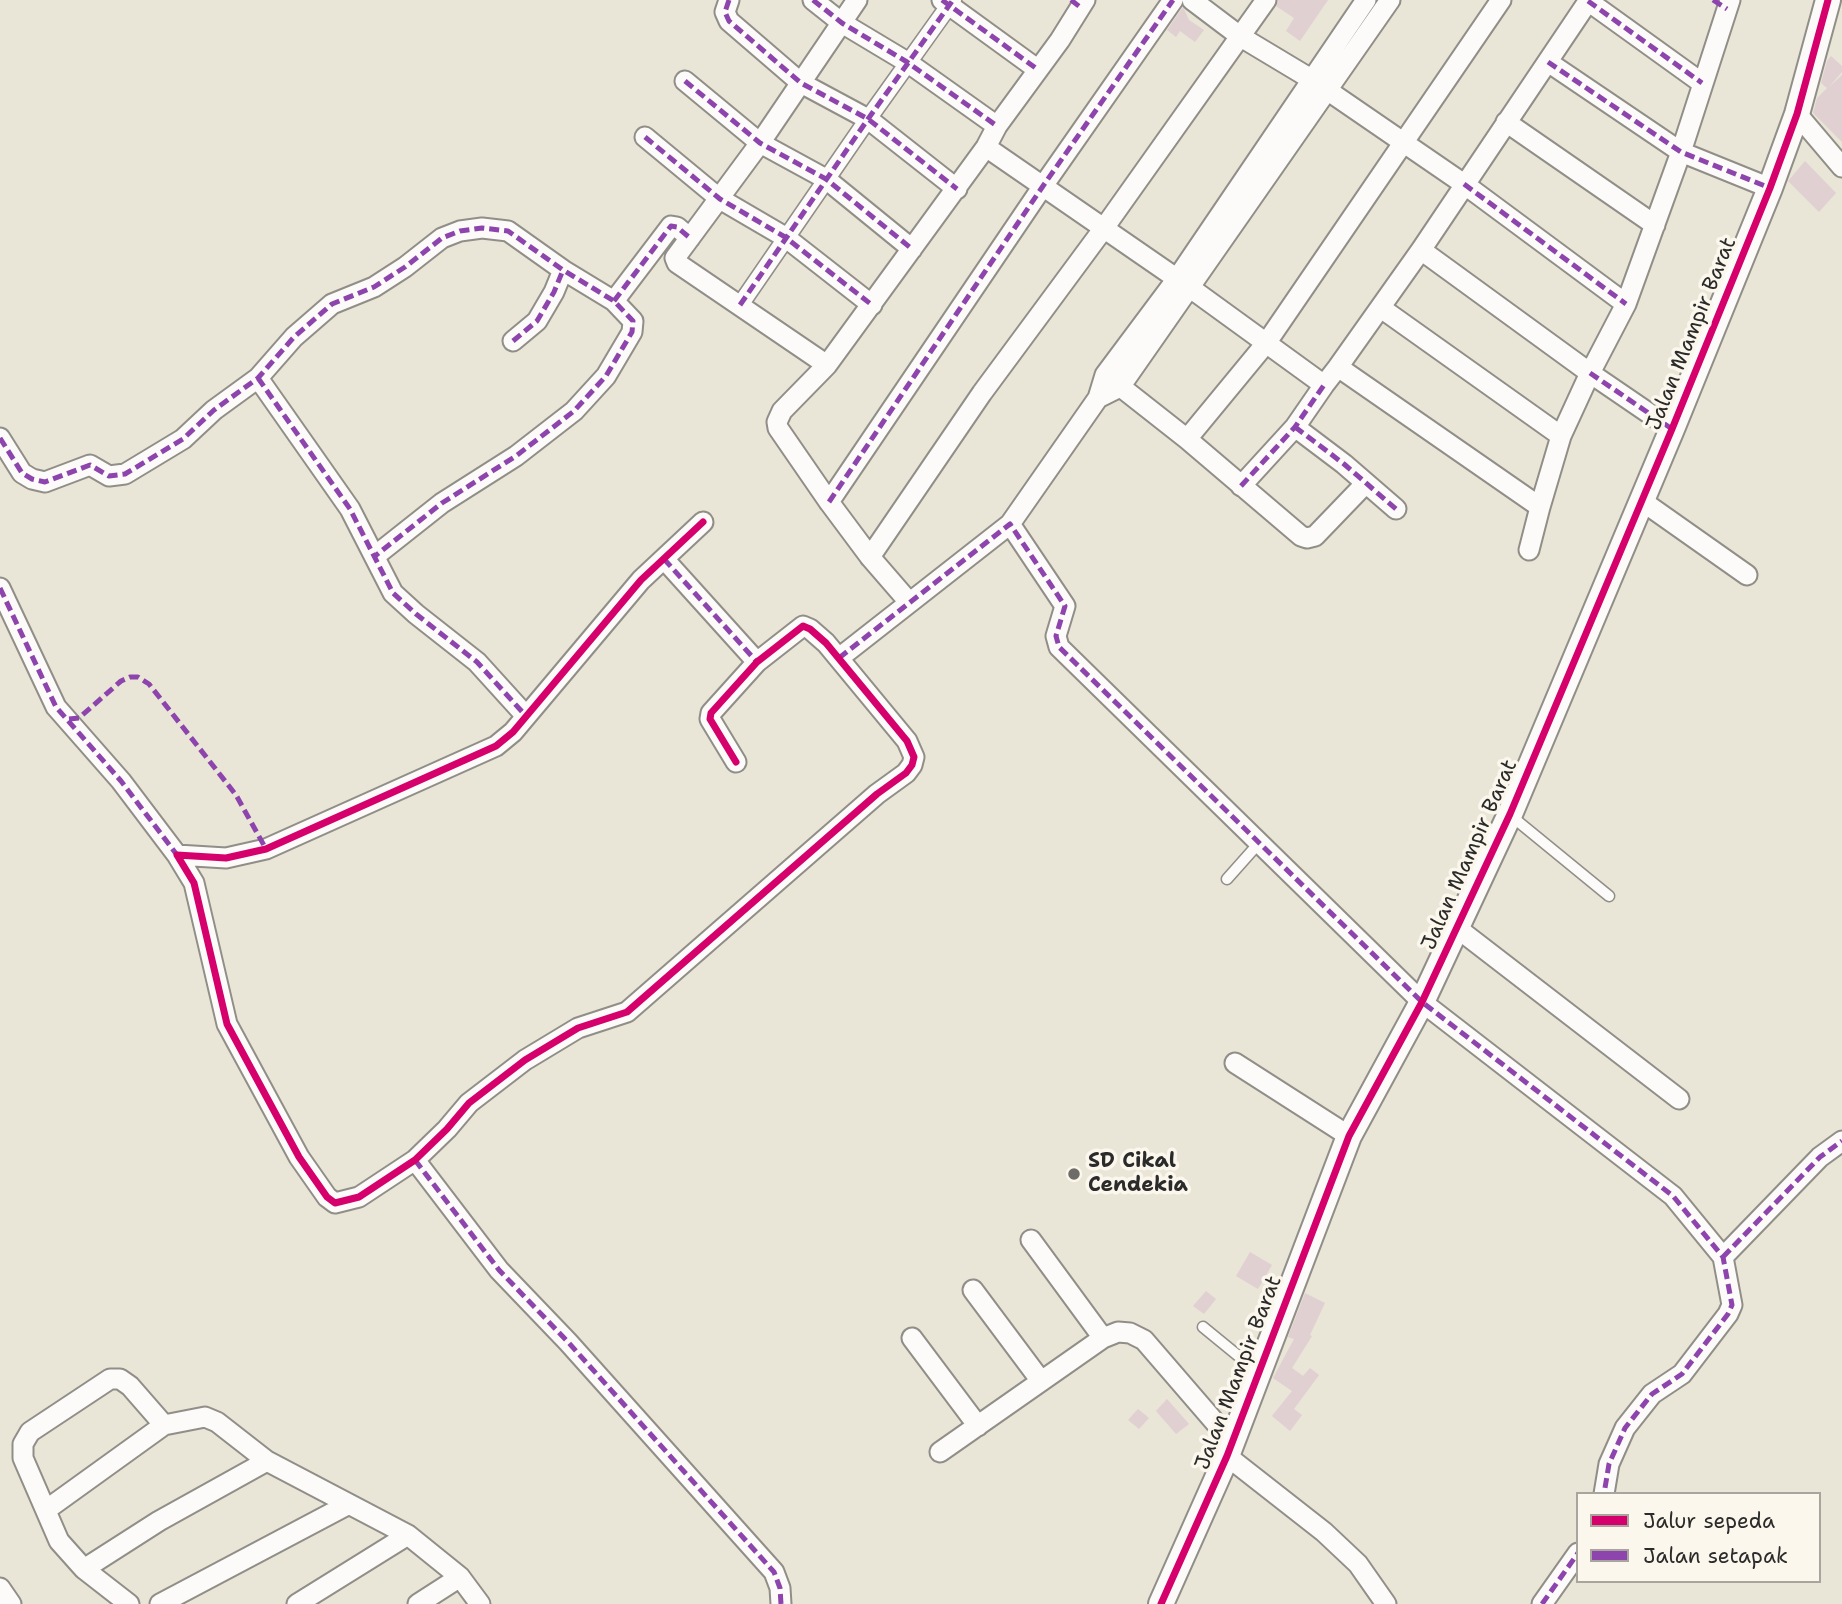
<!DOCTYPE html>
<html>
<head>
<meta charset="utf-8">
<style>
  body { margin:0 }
  #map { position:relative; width:1842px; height:1604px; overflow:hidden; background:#e9e5d7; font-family:"Shantell Sans",sans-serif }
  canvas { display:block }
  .legend { position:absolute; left:1576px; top:1492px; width:245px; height:91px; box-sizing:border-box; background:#fbf7ec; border:2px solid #a8a59f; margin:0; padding:9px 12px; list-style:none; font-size:21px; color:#2b2b2b }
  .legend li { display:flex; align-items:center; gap:14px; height:35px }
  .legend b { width:35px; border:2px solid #a8a59f }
</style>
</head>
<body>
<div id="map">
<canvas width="1842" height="1604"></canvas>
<ul class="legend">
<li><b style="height:9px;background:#d6006c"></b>Jalur sepeda</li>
<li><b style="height:9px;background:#8e44ad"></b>Jalan setapak</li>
</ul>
</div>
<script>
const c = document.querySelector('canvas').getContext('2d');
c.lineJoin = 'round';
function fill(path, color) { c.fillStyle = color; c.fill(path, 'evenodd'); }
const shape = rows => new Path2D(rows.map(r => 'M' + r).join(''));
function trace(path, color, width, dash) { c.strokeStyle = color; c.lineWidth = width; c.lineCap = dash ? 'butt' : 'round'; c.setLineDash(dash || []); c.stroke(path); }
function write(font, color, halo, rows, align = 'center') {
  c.font = font + ' "Shantell Sans",sans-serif'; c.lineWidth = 7; c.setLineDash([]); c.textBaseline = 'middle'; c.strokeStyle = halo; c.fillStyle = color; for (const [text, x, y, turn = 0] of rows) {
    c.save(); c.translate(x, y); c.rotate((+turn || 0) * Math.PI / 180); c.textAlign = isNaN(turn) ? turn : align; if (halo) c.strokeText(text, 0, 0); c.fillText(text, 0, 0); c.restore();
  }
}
fill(shape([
  [1278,0,1328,0,1300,41,1286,31,1294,18,1276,6],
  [1183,7,1189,20,1204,30,1195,42,1180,31,1176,37,1167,30],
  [1831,56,1842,66,1842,72,1829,87,1842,75,1842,142,1813,113,1817,98,1827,88,1821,83,1827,61],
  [1805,161,1836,193,1819,212,1788,181],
  [1250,1252,1272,1265,1258,1289,1236,1276],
  [1206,1291,1216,1299,1204,1314,1193,1306],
  [1305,1293,1325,1303,1310,1335,1312,1336,1292,1368,1303,1376,1310,1368,1319,1375,1294,1409,1302,1415,1290,1431,1272,1416,1292,1391,1273,1378,1294,1339,1288,1337],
  [1167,1399,1189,1424,1176,1434,1156,1411],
  [1138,1409,1149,1418,1139,1429,1128,1420]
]), '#e0d0d2');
const service = shape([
  [1510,815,1609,896],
  [1227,879,1259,843],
  [1203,1327,1258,1372]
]);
const pedestrian = shape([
  [740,305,868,119,953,0]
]);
const minor = shape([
  [729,0,725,12,729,21,801,83,868,119,957,189],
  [813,0,842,23,907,62,997,126],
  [857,0,760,143,675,258,677,263,827,365,782,411,777,422,778,428,829,502,870,557,909,602],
  [942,0,1037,69],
  [1192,0,1241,37,1311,79,1464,184,1626,304],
  [1588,1,1702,83],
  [1548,62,1681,152,1770,188],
  [685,81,760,143,826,179,912,249],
  [1797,114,1842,167],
  [1506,122,1655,225],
  [645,137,720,199,785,237,872,305],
  [986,147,1189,287,1324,385],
  [1421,250,1590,373,1672,429],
  [614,301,671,226,677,227,690,238],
  [1381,308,1561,436],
  [513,341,537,321,554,292,563,270],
  [827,365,986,147,997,126,1060,40,1085,0],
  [1338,367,1540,507],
  [258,378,350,509,393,593,416,614,477,662,526,716],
  [1112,380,1187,439,1301,536,1307,538,1315,536,1366,483],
  [1098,398,1120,387,1390,0],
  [1295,427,1344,464,1396,509],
  [0,438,22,473,32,479,45,482,90,465,109,476,125,474,183,439,214,410,258,378,294,337,332,304,374,287,405,267,442,238,460,231,482,228,508,231,563,270,614,301,633,321,632,332,606,376,574,411,516,456,442,503,375,556],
  [1187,439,1267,342,1501,0],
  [1241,486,1295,427,1324,385,1338,367,1421,250,1589,0],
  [1642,501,1747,575],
  [829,502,1043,186,1173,0],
  [703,522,641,580,513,732,496,746,266,849,226,858,177,855,194,883,227,1024,299,1157,327,1197,335,1203,359,1197,415,1160,447,1129,469,1103,525,1060,578,1028,627,1012,877,794,906,773,912,765,914,757,907,741,826,643,810,629,803,626,757,662,711,713,710,719,736,762],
  [1010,524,1065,606,1056,636,1059,647,1422,1002,1673,1196,1723,1257,1732,1305,1728,1314,1682,1374,1652,1394,1625,1428,1609,1464,1604,1494],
  [1529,550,1540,507,1561,436,1590,373,1626,304,1681,152,1730,0],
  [870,557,982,393,1104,228,1266,0],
  [664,559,757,662],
  [0,588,56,707,121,781,177,855],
  [839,658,1010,524,1098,398,1105,375,1176,280,1366,0],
  [1457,928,1679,1099],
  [1235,1063,1349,1136],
  [415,1160,499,1270,568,1342,774,1572,780,1588,781,1604],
  [1031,1240,1103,1338],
  [1723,1257,1820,1157,1842,1141],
  [973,1290,1041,1381],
  [912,1338,978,1426],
  [164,1425,205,1417,217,1422,267,1461,408,1535,460,1577,480,1604],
  [940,1452,1103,1338,1118,1332,1130,1333,1144,1340,1232,1442],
  [1227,1456,1324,1532,1358,1564,1386,1604],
  [46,1510,164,1425,130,1386,120,1379,110,1379,30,1432,23,1444,23,1458,59,1541,84,1569,129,1604],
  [84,1569,159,1521,267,1461],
  [0,1588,11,1604],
  [160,1604,349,1504],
  [297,1604,408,1535],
  [418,1604,460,1577],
  [1542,1604,1578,1553]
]);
const tertiary = shape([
  [1161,1604,1227,1456,1349,1136,1422,1002,1510,814,1672,429,1770,188,1797,114,1828,0]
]);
trace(service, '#908e87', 13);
trace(pedestrian, '#908e87', 19);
trace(minor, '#908e87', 23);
trace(tertiary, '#908e87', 28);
trace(service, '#fcfbf9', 10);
trace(pedestrian, '#fcfbf9', 16);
trace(minor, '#fcfbf9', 19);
trace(tertiary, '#fcfbf9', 24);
trace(shape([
  [729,0,725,12,729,21,801,83,868,119,957,189],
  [813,0,842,23,907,62,997,126],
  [942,0,1037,69],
  [1071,0,1080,7],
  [1713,0,1727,9],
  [1588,1,1702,83],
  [1548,62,1681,152,1770,188],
  [685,81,760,143,826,179,912,249],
  [645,137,720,199,785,237,872,305],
  [1464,184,1626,304],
  [614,301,671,226,677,227,690,238],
  [740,305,868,119,953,0],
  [513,341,537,321,554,292,563,270],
  [1590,373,1672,429],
  [258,378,350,509,393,593,416,614,477,662,526,716],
  [1295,427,1344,464,1396,509],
  [0,438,22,473,32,479,45,482,90,465,109,476,125,474,183,439,214,410,258,378,294,337,332,304,374,287,405,267,442,238,460,231,482,228,508,231,563,270,614,301,633,321,632,332,606,376,574,411,516,456,442,503,375,556],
  [1241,486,1295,427,1324,385],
  [829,502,1043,186,1173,0],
  [664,559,757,662],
  [0,588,56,707,121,781,177,855],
  [839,658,1010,524,1065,606,1056,636,1059,647,1422,1002,1673,1196,1723,1257,1732,1305,1728,1314,1682,1374,1652,1394,1625,1428,1609,1464,1604,1494],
  [69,719,79,718,121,681,130,677,138,677,149,684,236,795,266,849],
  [415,1160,499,1270,568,1342,774,1572,780,1588,781,1604],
  [1723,1257,1820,1157,1842,1141],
  [1542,1604,1578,1553]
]), '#8e44ad', 5, [10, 5]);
trace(shape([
  [703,522,641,580,513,732,496,746,266,849,226,858,177,855,194,883,227,1024,299,1157,327,1197,335,1203,359,1197,415,1160,447,1129,469,1103,525,1060,578,1028,627,1012,877,794,906,773,912,765,914,757,907,741,826,643,810,629,803,626,757,662,711,713,710,719,736,762],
  [1161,1604,1227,1456,1349,1136,1422,1002,1510,814,1672,429,1770,188,1797,114,1828,0]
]), '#d6006c', 7);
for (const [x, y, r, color] of [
  [1074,1174,7,"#6e6c67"]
]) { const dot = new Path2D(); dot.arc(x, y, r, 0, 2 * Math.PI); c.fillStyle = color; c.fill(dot); trace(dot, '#fbf7ec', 2.5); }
write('21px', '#2b2b2b', '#fbf7ec', [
  ["Jalan Mampir Barat",1692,334,-68],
  ["Jalan Mampir Barat",1470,855,-66],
  ["Jalan Mampir Barat",1239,1373,-69]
]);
write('bold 21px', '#2b2b2b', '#fbf7ec', [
  ["SD Cikal",1088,1162],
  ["Cendekia",1088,1186]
], 'left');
</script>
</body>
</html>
